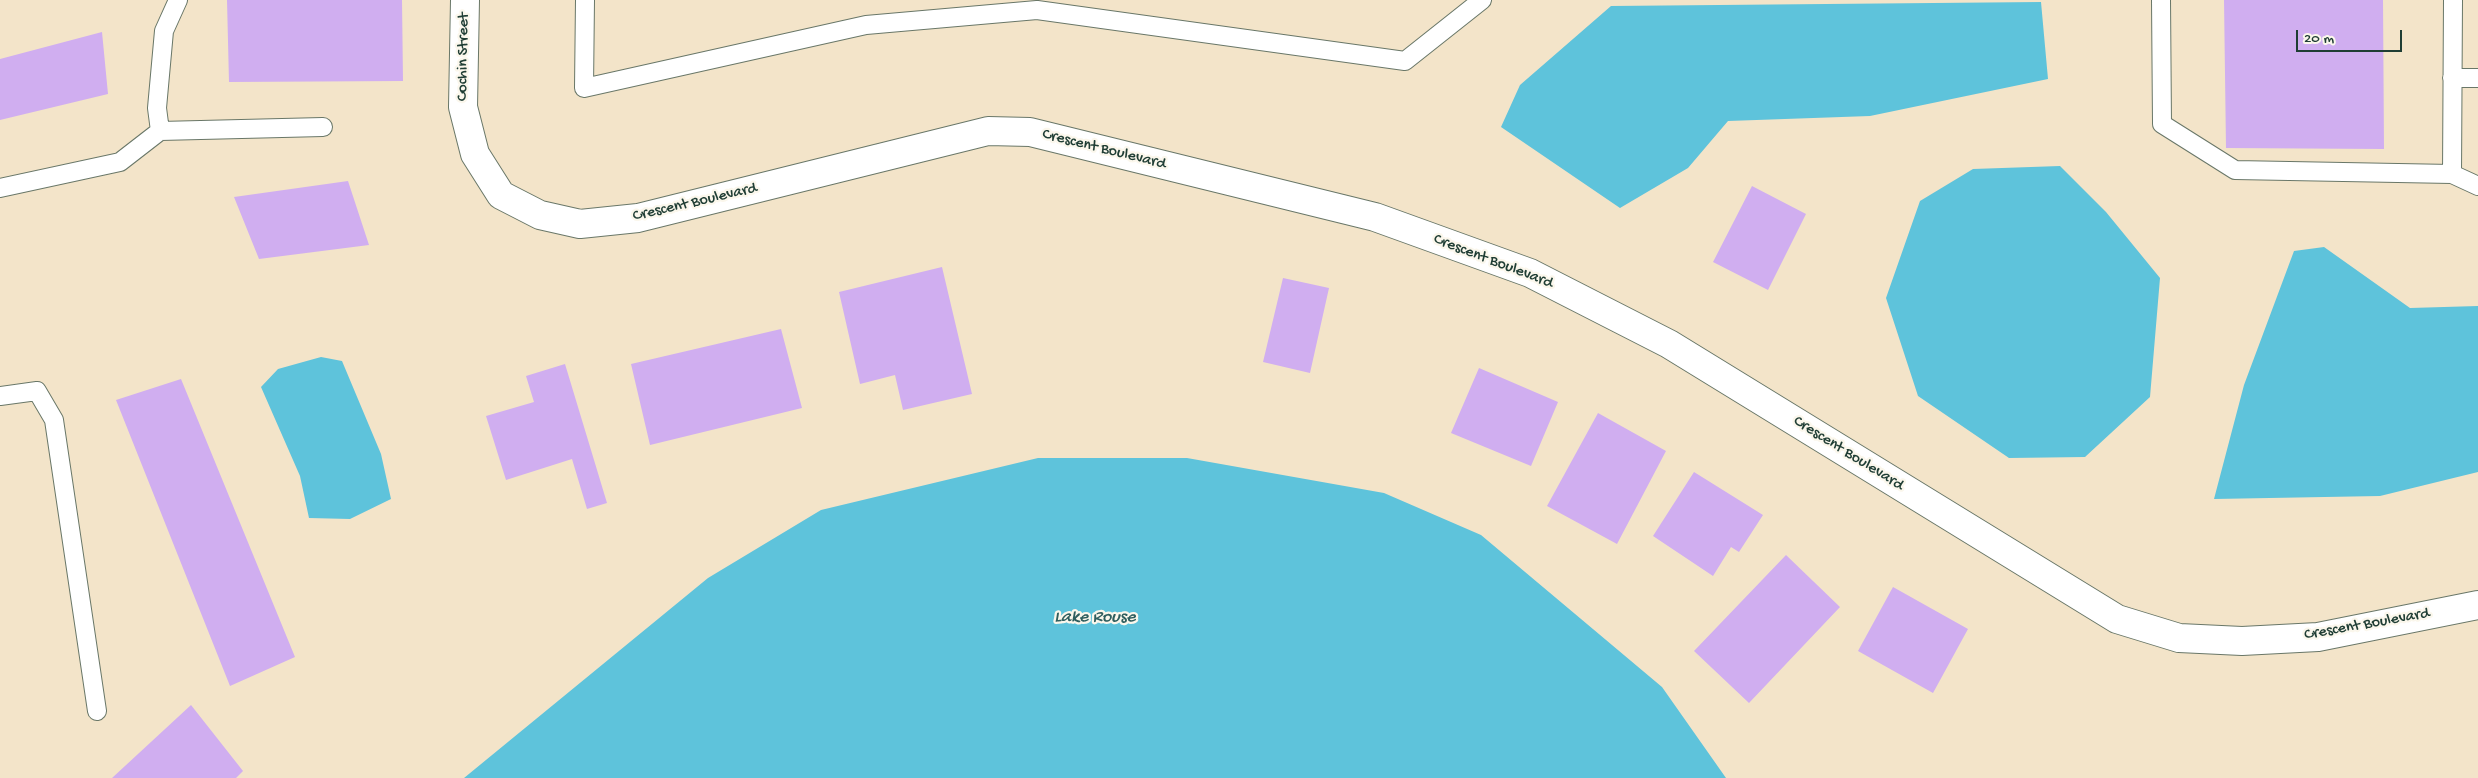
<!DOCTYPE html>
<html>
<head>
<meta charset="utf-8">
<style>
  body { margin:0 }
  #map { position:relative; width:2478px; height:778px; overflow:hidden; background:#f3e4c9; font-family:"Gochi Hand",sans-serif }
  canvas { display:block }
  .scale { position:absolute; left:2296px; top:30px; width:106px; height:22px; box-sizing:border-box; border:2px solid #1f3d34; border-top:0; padding-left:6px; font-size:15px; line-height:18px; white-space:nowrap; color:#1f3d34; -webkit-text-stroke:4px #fbf7ec; paint-order:stroke }
</style>
</head>
<body>
<div id="map">
<canvas width="2478" height="778"></canvas>
<div class="scale">20 m</div>
</div>
<script>
const c = document.querySelector('canvas').getContext('2d');
c.lineJoin = 'round';
function fill(path, color) { c.fillStyle = color; c.fill(path, 'evenodd'); }
const shape = rows => new Path2D(rows.map(r => 'M' + r).join(''));
function trace(path, color, width, dash) { c.strokeStyle = color; c.lineWidth = width; c.lineCap = dash ? 'butt' : 'round'; c.setLineDash(dash || []); c.stroke(path); }
function write(font, color, halo, rows, align = 'center') {
  c.font = font + ' "Gochi Hand",sans-serif'; c.lineWidth = 4.5; c.setLineDash([]); c.textBaseline = 'middle'; c.strokeStyle = halo; c.fillStyle = color; for (const [text, x, y, turn = 0] of rows) {
    c.save(); c.translate(x, y); c.rotate((+turn || 0) * Math.PI / 180); c.textAlign = isNaN(turn) ? turn : align; if (halo) c.strokeText(text, 0, 0); c.fillText(text, 0, 0); c.restore();
  }
}
fill(shape([
  [2041,2,2048,79,1870,116,1728,121,1688,168,1620,208,1501,127,1520,85,1611,6],
  [2060,166,2106,212,2160,278,2150,397,2085,457,2009,458,1918,396,1886,298,1920,201,1973,169],
  [2324,247,2410,308,2478,306,2478,472,2380,496,2214,499,2244,385,2294,251],
  [321,357,342,361,381,454,391,499,350,519,309,518,300,476,261,387,278,369],
  [1038,458,1187,458,1384,493,1481,535,1662,687,1726,778,464,778,708,578,821,510]
]), '#5ec3db');
fill(shape([
  [227,0,402,0,403,81,229,82],
  [2224,0,2383,0,2384,149,2226,148],
  [102,32,108,94,0,120,0,59],
  [348,181,369,245,259,259,234,197],
  [1752,186,1806,214,1768,290,1713,262],
  [942,267,972,394,903,410,895,375,860,384,839,292],
  [1283,278,1329,288,1310,373,1263,362],
  [781,329,802,408,650,445,631,364],
  [565,364,607,503,587,509,572,459,506,480,486,416,534,402,526,376],
  [1479,368,1558,402,1531,466,1451,433],
  [181,379,295,657,230,686,116,400],
  [1598,413,1666,451,1617,544,1547,506],
  [1694,472,1763,515,1739,552,1731,547,1713,576,1653,536],
  [1786,555,1840,607,1749,703,1694,651],
  [1893,587,1968,629,1933,693,1858,651],
  [191,705,243,771,236,778,112,778]
]), '#d0aef0');
const service = shape([
  [178,0,164,31,157,108,160,131,323,127],
  [585,0,584,88,866,25,1037,10,1405,61,1482,0],
  [2161,0,2162,124,2235,170,2452,174,2453,0],
  [2452,78,2478,78],
  [2452,174,2478,186],
  [0,188,120,162,160,131],
  [0,396,37,391,54,420,97,711]
]);
const minor = shape([
  [465,0,463,107,475,154,501,195,540,215,580,224,638,218,988,131,1030,132,1375,217,1530,273,1669,344,2117,619,2179,638,2242,641,2318,637,2478,605]
]);
trace(service, '#697768', 20);
trace(minor, '#697768', 30);
trace(service, '#fff', 18);
trace(minor, '#fff', 28);
write('16px', '#1f3d34', '#fbf7ec', [
  ["Cochin Street",464,57,-89],
  ["Crescent Boulevard",1104,150,14],
  ["Crescent Boulevard",695,203,-13],
  ["Crescent Boulevard",1493,262,21],
  ["Crescent Boulevard",1848,454,32],
  ["Crescent Boulevard",2367,625,-10]
]);
write('italic 18px', '#2f5e5e', '#fbf7ec', [
  ["Lake Rouse",1095,618]
]);
</script>
</body>
</html>
